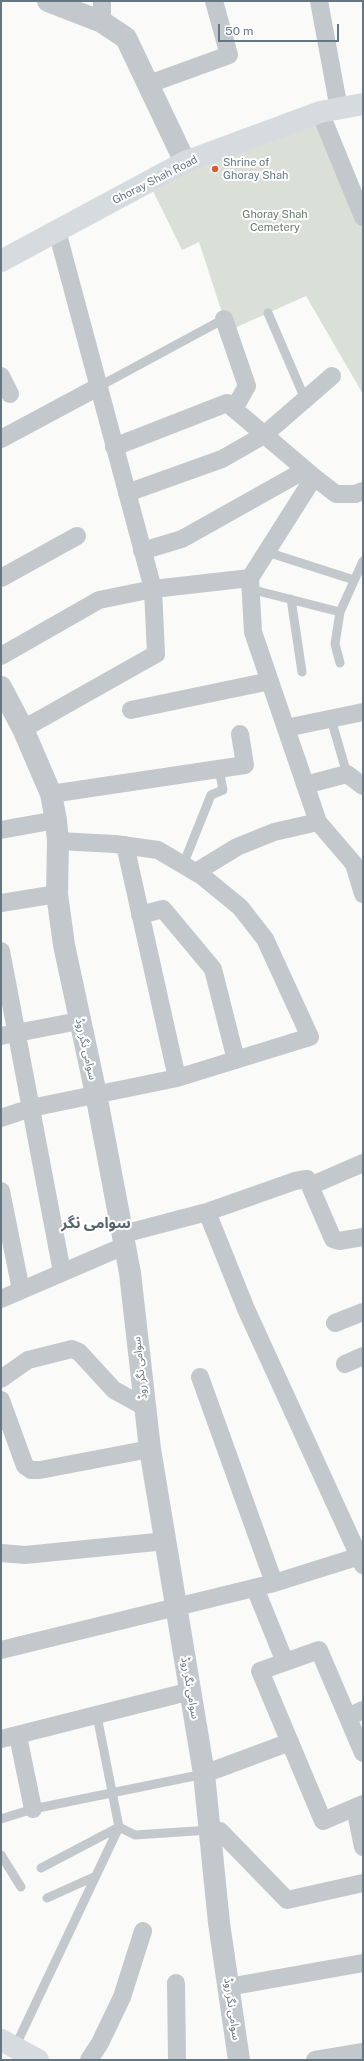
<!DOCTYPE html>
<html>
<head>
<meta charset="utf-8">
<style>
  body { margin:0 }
  #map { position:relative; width:364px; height:2061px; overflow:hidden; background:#fafaf8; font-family:"Public Sans",sans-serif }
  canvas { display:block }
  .frame { position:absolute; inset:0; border:2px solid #657683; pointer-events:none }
  .scale { position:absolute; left:218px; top:24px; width:121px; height:18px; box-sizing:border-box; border:2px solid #657683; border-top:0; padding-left:5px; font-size:12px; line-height:14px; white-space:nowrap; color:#657683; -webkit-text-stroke:3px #fff; paint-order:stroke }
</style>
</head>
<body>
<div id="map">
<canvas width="364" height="2061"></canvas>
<div class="frame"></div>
<div class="scale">50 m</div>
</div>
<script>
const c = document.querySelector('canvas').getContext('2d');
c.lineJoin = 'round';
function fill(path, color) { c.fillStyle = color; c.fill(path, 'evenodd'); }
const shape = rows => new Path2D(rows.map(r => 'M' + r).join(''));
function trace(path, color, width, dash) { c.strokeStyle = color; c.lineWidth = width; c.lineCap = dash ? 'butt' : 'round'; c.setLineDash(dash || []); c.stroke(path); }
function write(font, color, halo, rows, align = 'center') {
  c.font = font + ' "Public Sans","Noto Sans Arabic",sans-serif'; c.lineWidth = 4; c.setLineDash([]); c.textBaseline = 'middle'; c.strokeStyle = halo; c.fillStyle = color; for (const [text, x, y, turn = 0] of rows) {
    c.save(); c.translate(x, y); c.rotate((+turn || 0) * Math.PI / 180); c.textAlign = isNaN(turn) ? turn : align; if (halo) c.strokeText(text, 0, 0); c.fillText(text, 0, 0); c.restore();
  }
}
fill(shape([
  [318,119,363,228,363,394,306,296,228,331,199,242,182,250,150,185]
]), '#dadfd7');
trace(shape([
  [268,313,305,399],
  [98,387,224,319],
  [267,552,354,580],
  [250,589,340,612],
  [291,599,302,672],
  [340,663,335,644,340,612,363,561],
  [331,719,347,774],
  [183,865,211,795,223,790,219,769],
  [1,1819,33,1809,204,1774],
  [1,1855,21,1887],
  [41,1868,119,1827,135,1835,210,1830],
  [47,1898,96,1876],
  [15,2047,119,1827,97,1716]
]), '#c3c8cc', 9);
trace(shape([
  [319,1,339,109],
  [102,22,102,1],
  [149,84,229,55,214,1],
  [320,112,363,217],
  [224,319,247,386,234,409],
  [1,376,10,394],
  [1,439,98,387],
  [114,447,227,403,314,477,250,578,253,632,318,822,354,864,363,894],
  [314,477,336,494,355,494,363,491],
  [127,493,222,459,264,435,332,376],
  [142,551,182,539,305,470],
  [1,578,77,536],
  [1,656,99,600,153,589,250,578],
  [131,710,270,681],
  [286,728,363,712],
  [23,729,156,654,153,589,57,231],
  [305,785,347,774,363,786],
  [51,794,245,765,240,734],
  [1,830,56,820],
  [125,845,177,1078],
  [196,872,237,847,274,832,318,822],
  [1,903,57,894],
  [140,915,163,909,213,969,236,1060],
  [1,951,62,1272],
  [1,1036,79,1021],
  [1,1118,31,1108,177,1078,310,1037,265,939,240,907,202,876,158,850,115,844,58,841],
  [310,1186,363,1163],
  [1,1191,21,1290],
  [207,1212,246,1309,363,1565],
  [123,1234,207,1212,295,1181,307,1179,333,1239,339,1241,363,1237],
  [1,1299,124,1246],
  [335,1323,363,1312],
  [345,1364,363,1356],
  [200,1377,274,1583],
  [1,1379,28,1360,72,1349,79,1352,114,1390,145,1407],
  [1,1400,25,1466,31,1470,40,1470,150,1449],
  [1,1553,25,1555,166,1541],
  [255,1588,285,1662],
  [1,1650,274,1583,360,1556],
  [348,1717,363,1710],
  [18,1736,33,1809],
  [1,1739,191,1691],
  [363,1753,319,1650,260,1671,323,1821,363,1804],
  [204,1774,290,1742],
  [355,1808,363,1847],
  [210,1830,220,1831,287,1900,363,1883],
  [176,1983,177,2060],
  [228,1987,363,1963],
  [89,2060,100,2043,122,1997,143,1931],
  [315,2060,363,2052]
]), '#c3c8cc', 18);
trace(shape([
  [48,1,102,22,126,38,185,162],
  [1,687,23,729,51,794,56,820,58,841,57,894,64,945,96,1094,130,1273,150,1449,204,1774,219,1923,239,2060]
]), '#c3c8cc', 22);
trace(shape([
  [1,261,185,162,320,112,363,104]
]), '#d6dbdf', 22);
trace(shape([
  [1,2040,38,2060]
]), '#d6dbdf', 22);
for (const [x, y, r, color] of [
  [215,169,4,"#e4572e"]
]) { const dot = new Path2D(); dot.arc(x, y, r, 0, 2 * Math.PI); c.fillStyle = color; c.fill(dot); trace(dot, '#fff', 1.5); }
write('11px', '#657683', '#fff', [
  ["Shrine of",223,163],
  ["Ghoray Shah",223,176]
], 'left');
write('11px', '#657683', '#fff', [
  ["Ghoray Shah Road",155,180,-27],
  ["سوامی نگر روڈ",86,1049,77],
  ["سوامی نگر روڈ",140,1368,-96],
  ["سوامی نگر روڈ",190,1688,80],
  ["سوامی نگر روڈ",232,2009,82]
]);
write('11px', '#687a64', '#fff', [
  ["Ghoray Shah",275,215],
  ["Cemetery",275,228]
]);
write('bold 15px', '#57646e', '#fff', [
  ["سوامی نگر",96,1223]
]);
</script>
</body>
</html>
